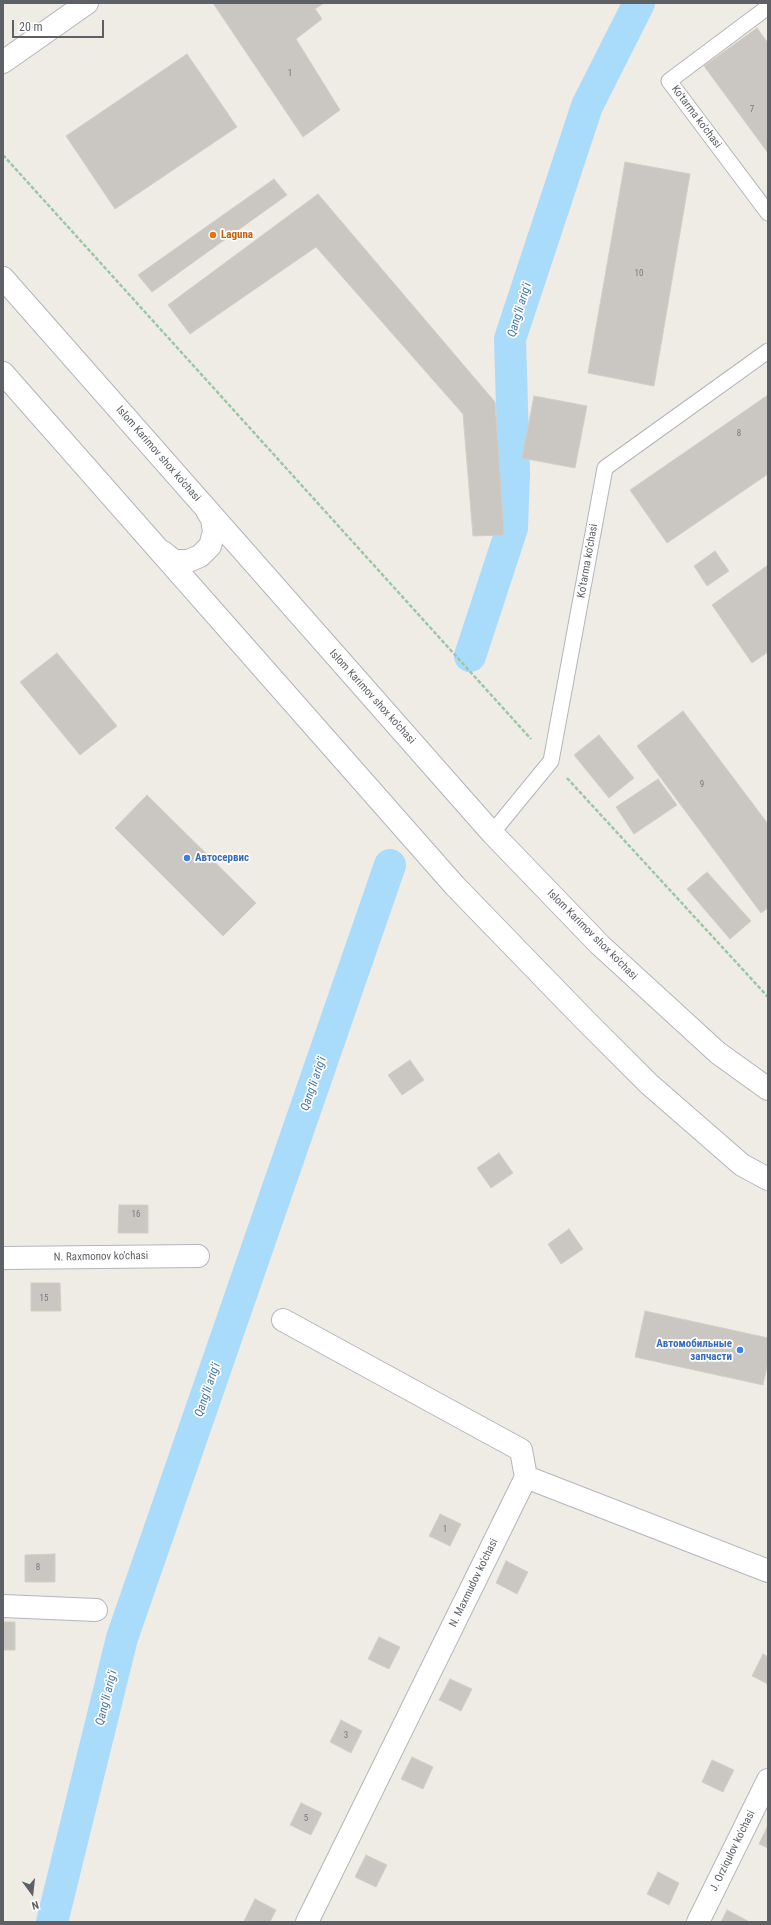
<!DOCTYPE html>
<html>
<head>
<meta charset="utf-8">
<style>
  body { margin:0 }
  #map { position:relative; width:771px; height:1925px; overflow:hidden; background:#efece6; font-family:"Roboto Condensed",sans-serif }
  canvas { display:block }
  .frame { position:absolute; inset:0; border:4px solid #5d6165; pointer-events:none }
  .north { position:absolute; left:12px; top:1873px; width:40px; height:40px; -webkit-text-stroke:3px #fff; paint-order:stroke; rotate:165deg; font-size:11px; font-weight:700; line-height:16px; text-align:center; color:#5d6165 }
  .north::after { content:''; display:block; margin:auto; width:14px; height:18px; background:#5d6165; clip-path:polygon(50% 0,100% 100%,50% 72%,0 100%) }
  .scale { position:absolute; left:12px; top:20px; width:92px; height:18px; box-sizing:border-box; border:2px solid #5d6165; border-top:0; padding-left:5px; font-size:12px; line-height:14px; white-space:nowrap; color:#5d6165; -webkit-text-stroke:3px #fff; paint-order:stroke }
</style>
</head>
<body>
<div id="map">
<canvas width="771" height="1925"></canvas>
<div class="frame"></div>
<div class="north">N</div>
<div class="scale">20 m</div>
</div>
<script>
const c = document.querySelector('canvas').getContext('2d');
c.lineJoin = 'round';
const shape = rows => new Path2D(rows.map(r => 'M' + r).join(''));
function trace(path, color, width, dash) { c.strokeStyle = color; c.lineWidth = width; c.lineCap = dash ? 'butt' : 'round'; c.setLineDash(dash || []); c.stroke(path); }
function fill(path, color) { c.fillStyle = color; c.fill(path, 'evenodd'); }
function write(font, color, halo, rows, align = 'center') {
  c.font = font + ' "Roboto Condensed",sans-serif'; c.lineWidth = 3.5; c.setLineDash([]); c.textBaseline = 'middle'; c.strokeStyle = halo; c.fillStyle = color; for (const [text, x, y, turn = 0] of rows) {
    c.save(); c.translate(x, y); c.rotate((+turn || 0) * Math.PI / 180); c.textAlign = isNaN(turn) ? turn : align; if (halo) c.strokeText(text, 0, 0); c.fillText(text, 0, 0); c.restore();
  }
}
trace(shape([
  [470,656,512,528,514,473,510,339,587,106,639,3],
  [52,1922,122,1638,390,865]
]), '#a9dbfb', 32);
const building = shape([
  [213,3,324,3,315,9,322,19,296,39,340,110,303,137,213,3],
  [757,28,768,43,768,153,704,66,757,28],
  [187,54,237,127,115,209,66,136,187,54],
  [625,162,690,174,654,386,588,373,625,162],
  [274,179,287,195,152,292,138,275,274,179],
  [318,194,495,402,504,535,473,536,463,414,316,247,190,334,168,305,318,194],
  [768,395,768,474,667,543,630,490,768,395],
  [534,396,587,406,575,468,522,458,534,396],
  [715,551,729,571,707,586,694,566,715,551],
  [768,565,768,652,752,663,712,605,768,565],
  [57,653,117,726,80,755,20,682,57,653],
  [683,711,768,824,768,908,761,913,637,746,683,711],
  [599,735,634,778,609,798,574,755,599,735],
  [658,779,677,805,634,834,616,807,658,779],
  [147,795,256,903,223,936,115,828,147,795],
  [707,872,751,921,730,939,687,889,707,872],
  [410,1060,424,1080,402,1095,388,1075,410,1060],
  [499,1153,513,1173,491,1188,477,1168,499,1153],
  [119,1205,148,1205,148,1233,118,1233,119,1205],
  [569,1229,583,1249,561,1264,548,1244,569,1229],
  [31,1283,60,1283,61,1311,31,1311,31,1283],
  [645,1311,768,1338,768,1362,763,1385,635,1357,645,1311],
  [440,1514,461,1524,450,1546,429,1536,440,1514],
  [55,1554,55,1582,25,1582,25,1555,55,1554],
  [506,1561,528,1572,517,1594,496,1583,506,1561],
  [3,1622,15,1622,15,1650,3,1650,3,1622],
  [379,1637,400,1647,389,1669,368,1659,379,1637],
  [763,1654,768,1657,768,1684,752,1676,763,1654],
  [450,1679,472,1689,461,1711,439,1700,450,1679],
  [341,1720,362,1731,351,1753,330,1742,341,1720],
  [412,1757,433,1767,423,1789,401,1779,412,1757],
  [712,1760,734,1770,723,1792,702,1782,712,1760],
  [301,1803,322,1813,311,1835,290,1825,301,1803],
  [768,1825,768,1848,759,1844,768,1825],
  [366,1855,387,1865,376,1887,355,1877,366,1855],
  [658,1872,679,1883,669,1905,647,1894,658,1872],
  [255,1899,276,1910,270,1922,244,1921,255,1899],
  [727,1910,748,1921,748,1922,721,1922,727,1910]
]);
fill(building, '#cac7c2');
trace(building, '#d3cec4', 1);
const service = shape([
  [768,7,669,81,768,213],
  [492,833,551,761,605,468,768,351]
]);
const minor = shape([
  [3,62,87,3],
  [3,1258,198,1256],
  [283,1320,521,1450,526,1477],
  [3,1606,96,1610],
  [307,1922,526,1477,768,1571],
  [698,1922,768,1780]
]);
const secondary = shape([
  [3,278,492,833,600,945,718,1053,768,1089],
  [3,373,455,886,584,1019,649,1084,742,1165,768,1179],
  [163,552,174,561,188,561,200,556,210,546,214,532,212,519,207,511]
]);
trace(service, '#b3b6ba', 17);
trace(minor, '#b3b6ba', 24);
trace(secondary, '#b2b5ba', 24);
trace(shape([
  [3,155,531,739],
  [567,778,768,997]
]), '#9dc6a6', 2.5, [4, 2]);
trace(service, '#fff', 15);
trace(minor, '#fff', 22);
trace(secondary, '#fff', 22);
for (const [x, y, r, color] of [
  [213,235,4,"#e8710a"],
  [187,858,4,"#3f7fe0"],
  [740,1350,4,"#3f7fe0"]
]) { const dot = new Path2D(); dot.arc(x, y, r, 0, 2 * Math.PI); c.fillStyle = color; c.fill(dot); trace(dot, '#fff', 1.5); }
write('9px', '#787a7c', null, [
  ["1",290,74],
  ["7",752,110],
  ["10",639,274],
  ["8",739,434],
  ["9",702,785],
  ["16",136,1215],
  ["15",44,1299],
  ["1",445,1530],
  ["8",38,1568],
  ["3",346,1736],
  ["5",306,1819]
]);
write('11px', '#5d6165', '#fff', [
  ["Ko'tarma ko'chasi",696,117,53],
  ["Islom Karimov shox ko'chasi",158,454,49],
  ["Ko'tarma ko'chasi",588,561,-80],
  ["Islom Karimov shox ko'chasi",372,697,48],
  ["Islom Karimov shox ko'chasi",592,935,45],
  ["N. Raxmonov ko'chasi",101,1257,-1],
  ["N. Maxmudov ko'chasi",474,1583,-64],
  ["J. Orziqulov ko'chasi",733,1851,-64]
]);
write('bold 11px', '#c56008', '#fff', [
  ["Laguna",221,235]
], 'left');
write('bold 11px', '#366cbe', '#fff', [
  ["Автосервис",195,858],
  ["Автомобильные",732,1344,"right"],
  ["запчасти",732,1357,"right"]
], 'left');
write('italic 12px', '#4376a5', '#fff', [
  ["Qang'li arig'i",520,310,-73],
  ["Qang'li arig'i",314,1084,-71],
  ["Qang'li arig'i",208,1390,-71],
  ["Qang'li arig'i",107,1698,-76]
]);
</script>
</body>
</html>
